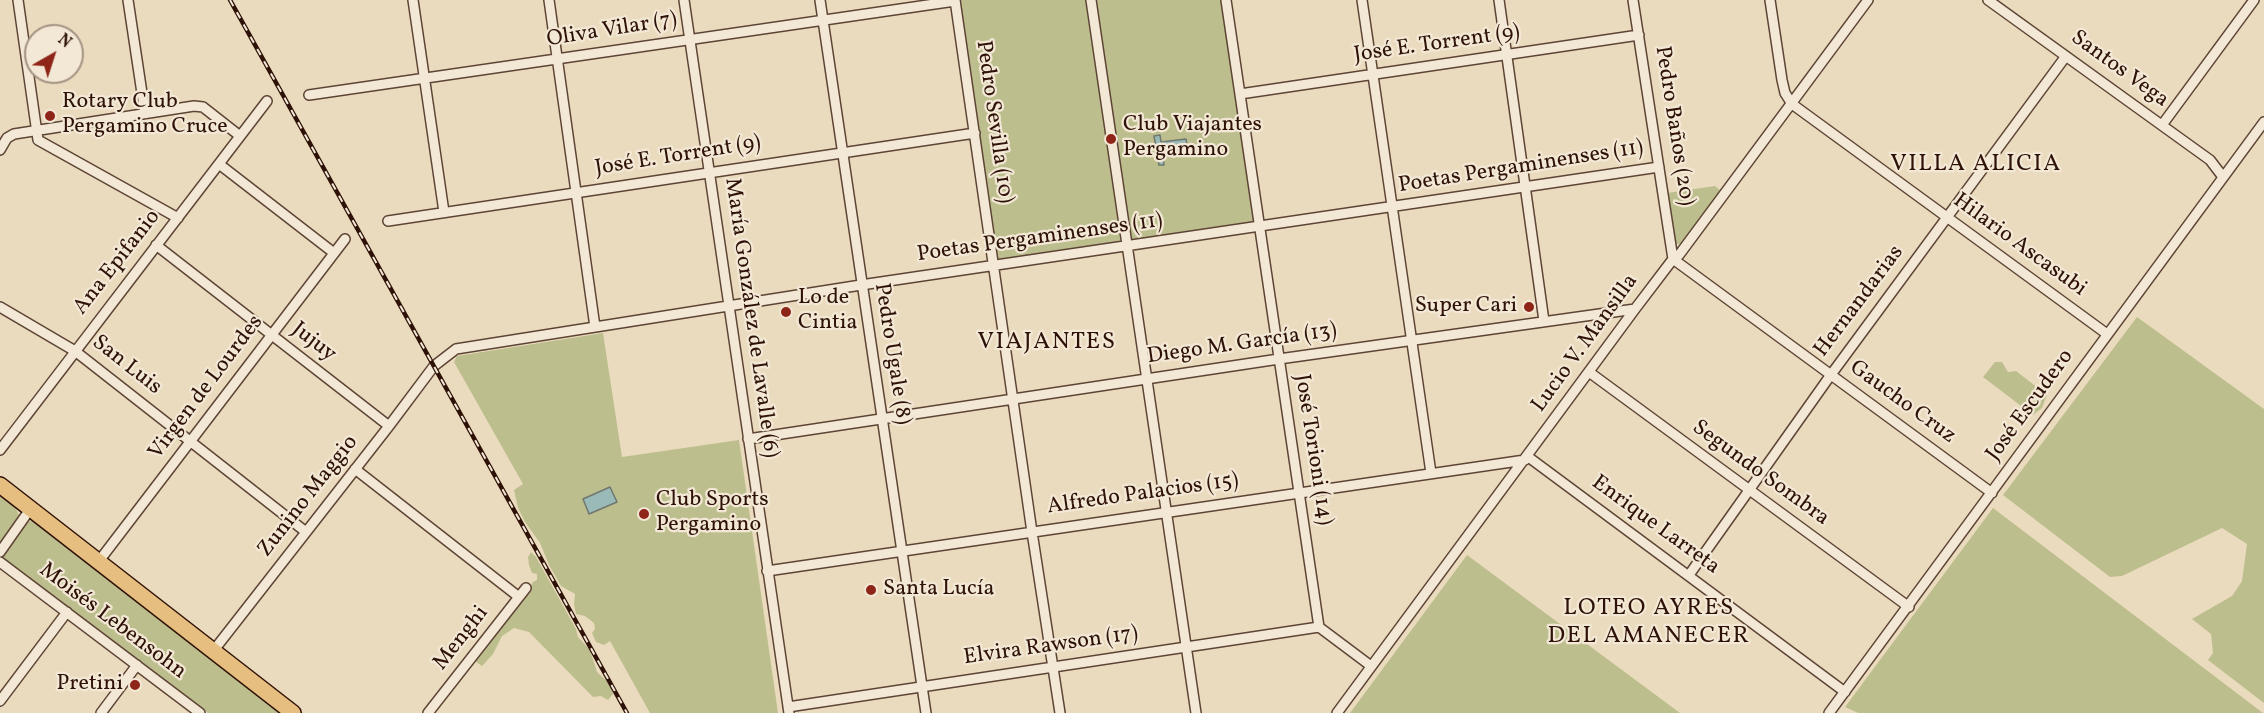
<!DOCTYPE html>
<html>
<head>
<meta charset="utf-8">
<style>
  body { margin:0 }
  #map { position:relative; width:2264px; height:713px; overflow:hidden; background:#ebdbbe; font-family:Vollkorn,serif }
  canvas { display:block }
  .north { position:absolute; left:24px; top:24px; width:60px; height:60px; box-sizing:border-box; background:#f2e8d5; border:2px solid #a49283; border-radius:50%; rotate:39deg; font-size:16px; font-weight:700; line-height:24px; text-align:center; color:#2f1207 }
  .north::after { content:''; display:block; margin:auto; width:21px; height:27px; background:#8f2418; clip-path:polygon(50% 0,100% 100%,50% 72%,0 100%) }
</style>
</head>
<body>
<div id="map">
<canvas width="2264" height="713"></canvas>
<div class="north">N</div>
</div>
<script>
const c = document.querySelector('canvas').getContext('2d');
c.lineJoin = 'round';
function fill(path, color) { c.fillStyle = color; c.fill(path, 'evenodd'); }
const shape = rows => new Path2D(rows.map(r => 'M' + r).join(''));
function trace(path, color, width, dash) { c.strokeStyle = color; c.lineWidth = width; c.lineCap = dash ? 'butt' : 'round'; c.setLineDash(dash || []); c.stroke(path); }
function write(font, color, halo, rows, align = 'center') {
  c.font = font + ' Vollkorn,serif'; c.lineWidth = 4.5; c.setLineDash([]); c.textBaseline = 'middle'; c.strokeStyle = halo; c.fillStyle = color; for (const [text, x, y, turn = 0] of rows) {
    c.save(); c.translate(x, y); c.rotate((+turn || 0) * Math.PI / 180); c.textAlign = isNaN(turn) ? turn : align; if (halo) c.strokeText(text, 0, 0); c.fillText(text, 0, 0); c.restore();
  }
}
fill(shape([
  [958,0,1222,0,1231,43,1230,59,1255,219,1253,223,999,259,996,255],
  [1715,186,1721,191,1682,244,1675,244,1667,193],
  [2137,317,2264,409,2264,703,2208,660,2213,653,2211,634,2192,619,2232,596,2242,581,2247,544,2222,528,2122,576,2110,577,2003,495],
  [603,333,622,457,739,440,778,713,650,713,610,641,604,645,596,642,592,633,595,629,594,623,585,616,576,614,574,604,575,594,561,586,549,565,540,543,525,522,518,508,514,490,523,484,454,362,457,356],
  [1995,362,2002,362,2008,372,2016,371,2047,395,2042,408,2033,415,1983,377],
  [0,497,15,507,19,515,0,544],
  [1993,508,2263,713,1858,713,1845,707],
  [31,521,35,522,281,713,208,713,6,562,3,558,3,553,25,523],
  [531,552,536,557,576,629,578,637,590,650,597,672,610,684,613,694,608,700,601,696,593,697,529,632,514,628,502,636,493,654,485,663,482,666,475,661,497,629,509,617,518,602,522,602,533,582,537,580,537,574,532,573,529,565,528,557],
  [1467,555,1680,713,1350,713]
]), '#bdbe8d');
const water = shape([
  [1160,135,1161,142,1186,139,1188,153,1163,157,1164,165,1159,165,1154,136,1160,135],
  [610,487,617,502,589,514,583,499,610,487]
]);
fill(water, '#99bab6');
trace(water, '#6f7770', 1.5);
const minor = shape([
  [18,0,38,140,178,218],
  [128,0,145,113],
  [413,0,444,212],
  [549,0,595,327],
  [684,0,789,713],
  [820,0,926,713],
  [955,0,1032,532,1060,713],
  [1091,0,1196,713],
  [1226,0,1319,627,1371,666],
  [1362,0,1431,473],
  [1499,0,1544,321],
  [1633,0,1673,259,1992,493],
  [1770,0,1782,80,1785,93,1792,104,2107,334],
  [1988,0,2210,160,2223,177],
  [1240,94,1639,35],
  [309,95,955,1],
  [2162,125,2254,0],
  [0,150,7,138,14,134,194,106,203,107,240,136],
  [219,164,334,253],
  [388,221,975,133],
  [156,245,389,426],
  [0,307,75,351,306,532],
  [1589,372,1909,607],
  [748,439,1279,359,1635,309],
  [0,450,267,101],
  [1527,456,1845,692],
  [355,469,519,597],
  [0,552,31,508],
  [99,561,345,239],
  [0,562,200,713],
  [767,571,1525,460],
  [1689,575,1830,376,2066,56],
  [214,650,389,426,434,366,456,349,861,285,1659,167],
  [0,701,67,612],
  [788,707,1319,627],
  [101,713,137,665],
  [428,713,526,588],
  [1337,713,1635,309,1673,259,1679,255,1868,0],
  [1829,713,2264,122]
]);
const primary = shape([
  [0,485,293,713]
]);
trace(minor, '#5e4435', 12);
trace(primary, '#2f1207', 18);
trace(minor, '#f2e8d5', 9);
trace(primary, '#e6be7f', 15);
const rail = shape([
  [230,0,627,713]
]);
trace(rail, '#2f1207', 4.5);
trace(rail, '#f2e8d5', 2, [7]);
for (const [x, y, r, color] of [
  [50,116,6,"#8f2418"],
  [1111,139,6,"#8f2418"],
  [1529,307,6,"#8f2418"],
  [786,312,6,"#8f2418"],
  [644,514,6,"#8f2418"],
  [871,590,6,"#8f2418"],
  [135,685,6,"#8f2418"]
]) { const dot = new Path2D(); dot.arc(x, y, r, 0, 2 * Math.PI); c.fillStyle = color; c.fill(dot); trace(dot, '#f2e8d5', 2); }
write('22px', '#2f1207', '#f2e8d5', [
  ["Oliva Vilar (7)",612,31,-9],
  ["José E. Torrent (9)",1437,45,-8],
  ["Santos Vega",2119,70,36],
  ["Pedro Sevilla (10)",993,122,82],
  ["Pedro Baños (20)",1673,126,81],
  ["José E. Torrent (9)",678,157,-9],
  ["Poetas Pergaminenses (11)",1521,168,-9],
  ["Poetas Pergaminenses (11)",1040,239,-8],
  ["Hilario Ascasubi",2019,246,36],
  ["Ana Epifanio",118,263,-52],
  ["Hernandarias",1860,302,-53],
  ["María González de Lavalle (6)",750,318,82],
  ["Jujuy",313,343,38],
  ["Lucio V. Mansilla",1586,344,-54],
  ["Diego M. García (13)",1242,345,-8],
  ["Pedro Ugale (8)",891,354,81],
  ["San Luis",126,366,38],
  ["Virgen de Lourdes",207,388,-53],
  ["Gaucho Cruz",1902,403,36],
  ["José Escudero",2031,406,-54],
  ["José Torioni (14)",1312,450,81],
  ["Segundo Sombra",1760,474,36],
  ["Alfredo Palacios (15)",1143,495,-8],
  ["Zunino Maggio",309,497,-52],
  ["Enrique Larreta",1655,526,36],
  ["Moisés Lebensohn",112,622,37],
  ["Menghi",462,639,-52],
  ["Elvira Rawson (17)",1051,647,-8]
]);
write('22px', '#2f1207', '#f2e8d5', [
  ["Rotary Club",62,103],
  ["Pergamino Cruce",62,128],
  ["Club Viajantes",1123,126],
  ["Pergamino",1123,151],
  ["Lo de",798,299],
  ["Cintia",798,324],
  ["Super Cari",1517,307,"right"],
  ["Club Sports",656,501],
  ["Pergamino",656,526],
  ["Santa Lucía",883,590],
  ["Pretini",123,685,"right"]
], 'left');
c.letterSpacing = '1.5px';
write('24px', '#2f1207', '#f2e8d5', [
  ["VILLA ALICIA",1976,166],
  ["VIAJANTES",1047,344],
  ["LOTEO AYRES",1649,610],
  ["DEL AMANECER",1649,638]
]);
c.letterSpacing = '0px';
</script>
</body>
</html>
